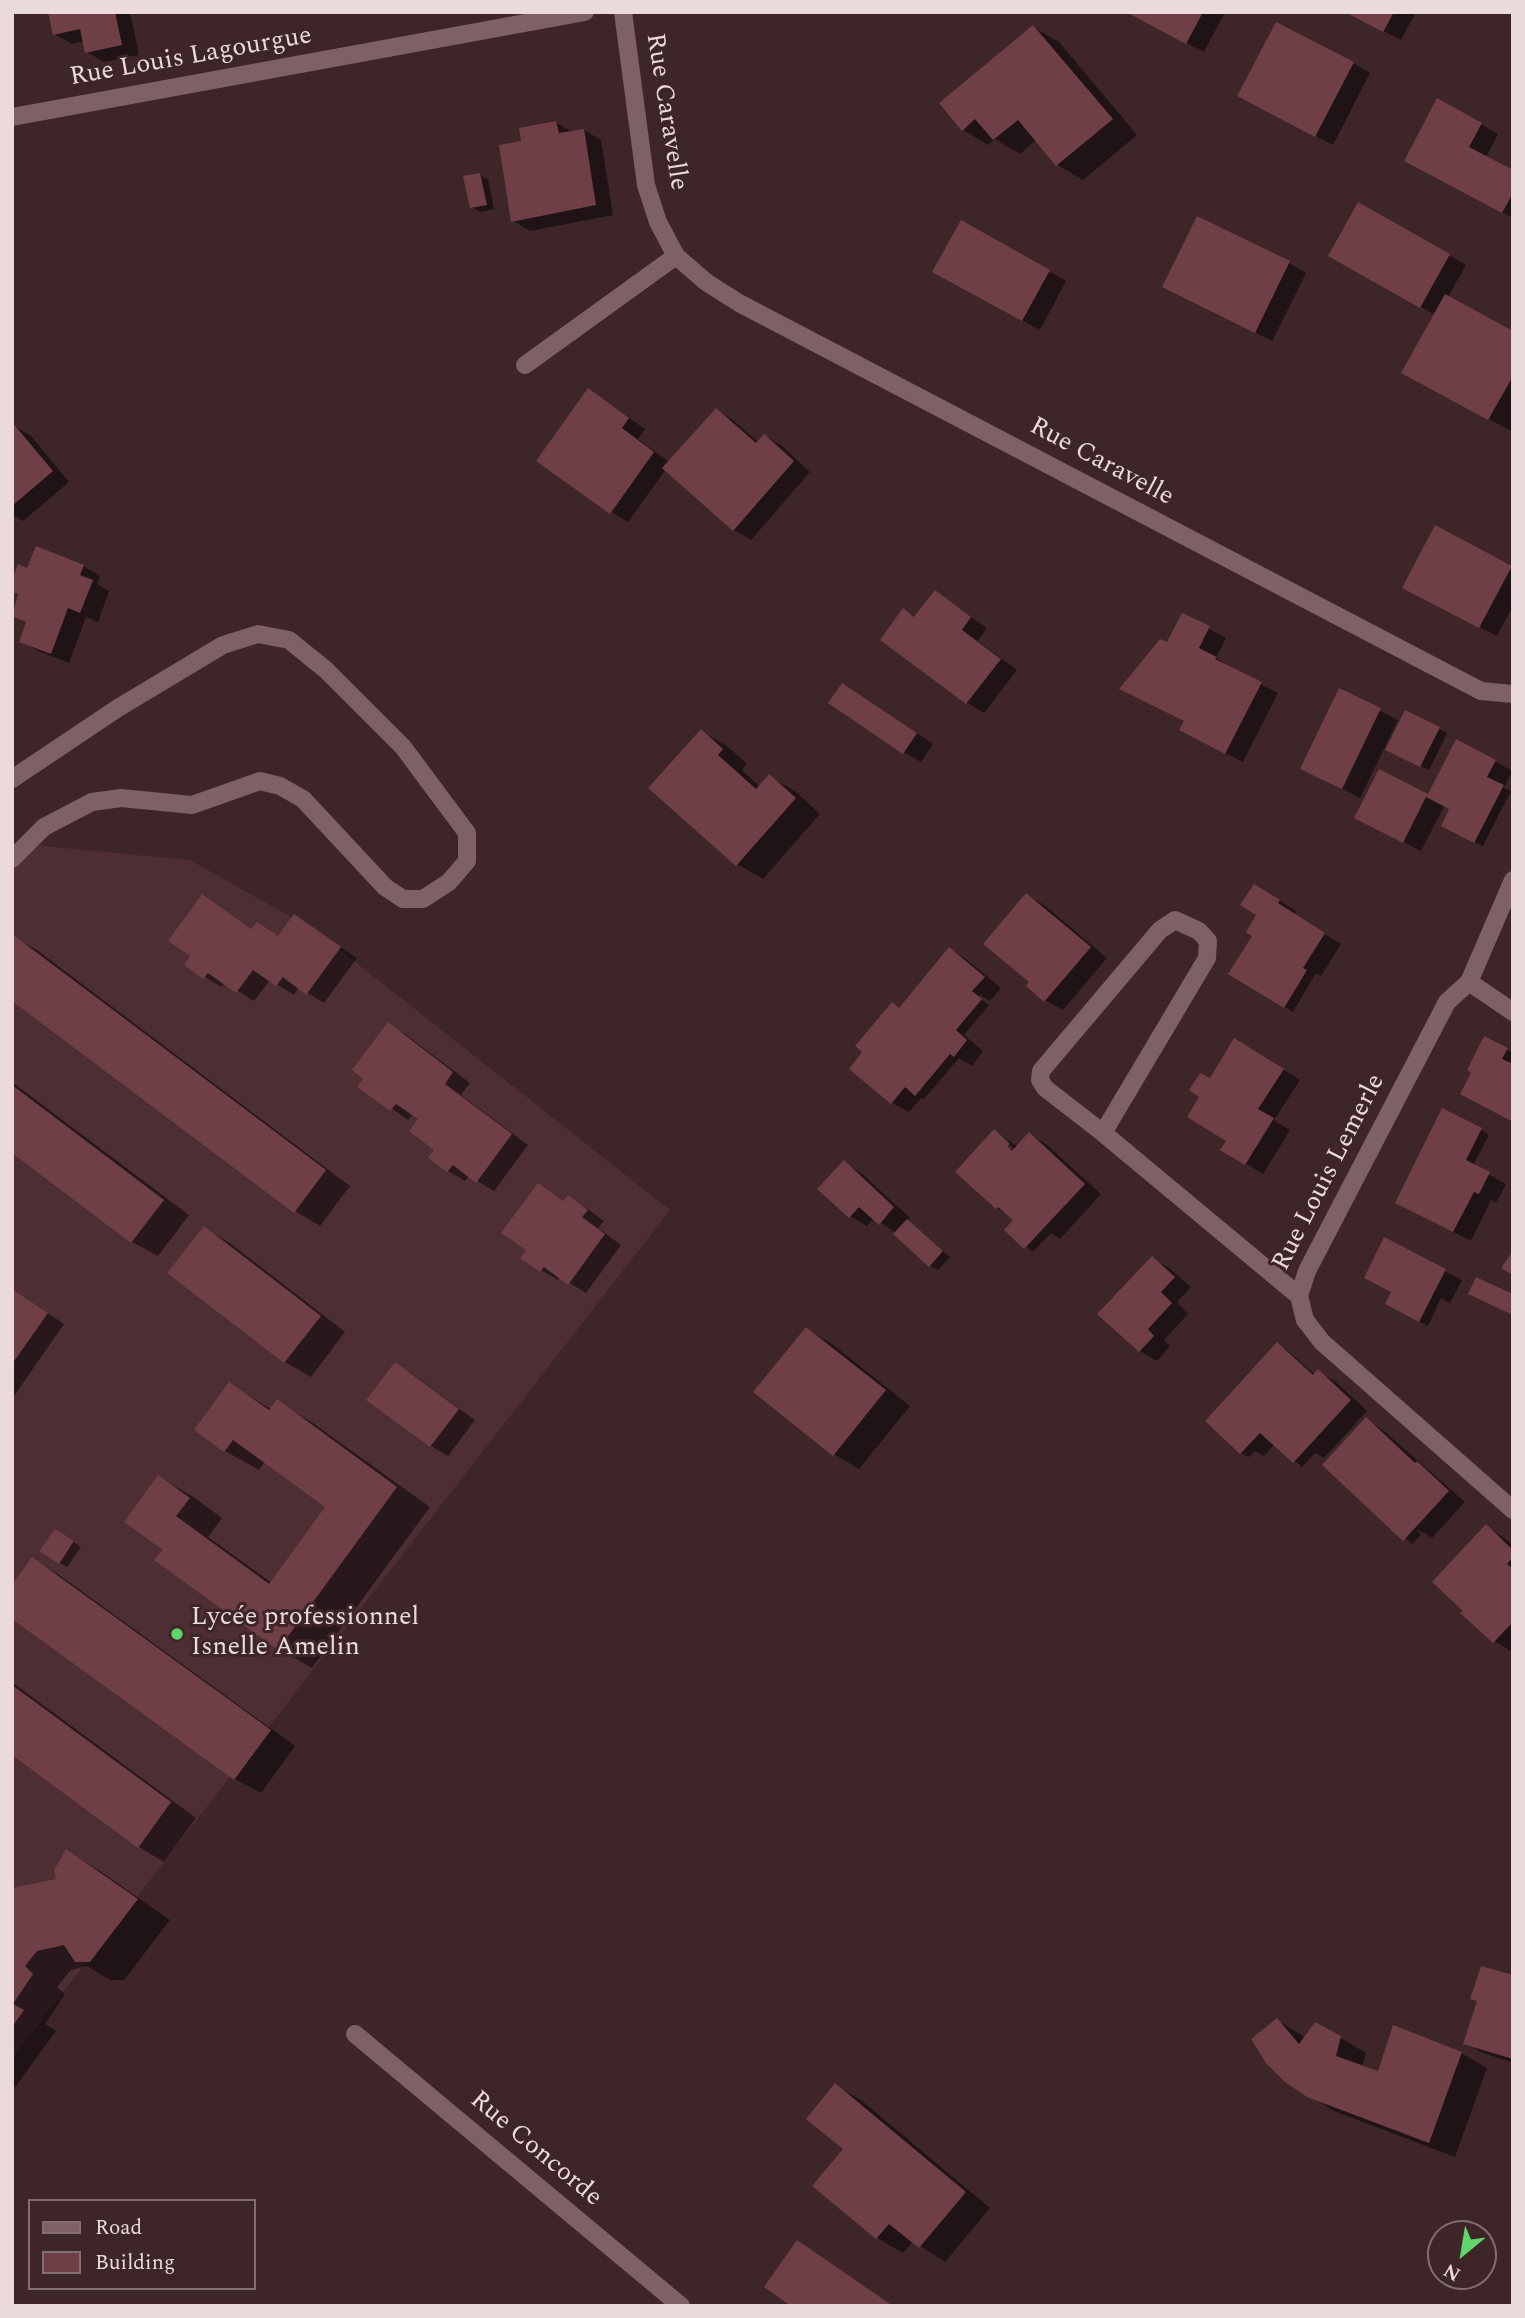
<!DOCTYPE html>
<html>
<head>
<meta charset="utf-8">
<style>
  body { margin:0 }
  #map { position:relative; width:1525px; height:2318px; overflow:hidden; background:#3d2528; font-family:Spectral,serif }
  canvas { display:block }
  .frame { position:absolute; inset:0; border:14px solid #eadadb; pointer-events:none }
  .legend { position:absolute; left:28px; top:2199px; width:228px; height:91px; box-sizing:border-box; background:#3d2528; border:2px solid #826d70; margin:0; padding:9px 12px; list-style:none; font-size:21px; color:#eadadb }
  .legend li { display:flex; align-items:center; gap:14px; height:35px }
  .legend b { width:35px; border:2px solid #826d70 }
  .north { position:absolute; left:1427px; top:2220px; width:70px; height:70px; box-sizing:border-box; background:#3d2528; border:2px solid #826d70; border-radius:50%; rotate:210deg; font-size:19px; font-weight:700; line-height:28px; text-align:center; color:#eadadb }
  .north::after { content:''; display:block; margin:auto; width:24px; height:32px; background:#5fd56b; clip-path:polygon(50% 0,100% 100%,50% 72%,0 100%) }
</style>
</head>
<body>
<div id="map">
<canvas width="1525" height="2318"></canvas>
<div class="frame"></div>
<ul class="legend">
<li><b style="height:9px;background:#7d6164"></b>Road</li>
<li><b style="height:19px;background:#6f3f47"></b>Building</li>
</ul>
<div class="north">N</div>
</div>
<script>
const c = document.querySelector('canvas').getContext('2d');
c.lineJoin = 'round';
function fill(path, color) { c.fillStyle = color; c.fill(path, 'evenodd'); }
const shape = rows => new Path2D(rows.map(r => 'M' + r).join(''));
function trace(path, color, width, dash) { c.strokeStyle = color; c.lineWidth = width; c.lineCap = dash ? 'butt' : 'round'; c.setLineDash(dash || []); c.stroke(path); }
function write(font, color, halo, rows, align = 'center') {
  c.font = font + ' Spectral,serif'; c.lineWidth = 6; c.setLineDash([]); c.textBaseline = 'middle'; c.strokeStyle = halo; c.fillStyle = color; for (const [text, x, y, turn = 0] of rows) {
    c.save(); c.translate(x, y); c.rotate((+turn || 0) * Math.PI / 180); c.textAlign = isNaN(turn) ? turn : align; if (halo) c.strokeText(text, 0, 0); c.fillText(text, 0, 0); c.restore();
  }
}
fill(shape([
  [12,843,190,860,316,931,670,1210,12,2058]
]), '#4d2e33');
fill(shape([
  [50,12,130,12,139,55,104,62,87,52,84,41,72,44,54,34],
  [1129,12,1225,12,1204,52],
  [1347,12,1416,12,1401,40],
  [1033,27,1059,42,1137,135,1083,180,1058,165,1036,140,1020,154,995,139,988,145,963,130],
  [1353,63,1370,73,1333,145,1257,106],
  [556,123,573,132,584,130,601,140,613,215,530,231,513,221,523,142],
  [1481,124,1498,134,1486,157,1513,172,1513,218,1423,170],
  [479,175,488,179,494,209,480,212,472,207],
  [1359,204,1466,265,1448,297,1513,333,1513,432,1429,387,1435,315,1330,255],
  [962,222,1066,281,1040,330,951,281],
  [1289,263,1306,273,1272,341,1181,296],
  [589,391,645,429,638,439,669,462,716,410,733,420,759,443,765,436,782,446,810,472,751,540,734,530,666,469,628,522,611,512],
  [14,426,31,436,69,482,23,521,12,515],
  [1436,527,1513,568,1513,606,1497,636,1421,597],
  [83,566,100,576,97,584,109,591,98,622,86,617,69,663,38,651,21,641,27,623,13,615,20,596,12,591,28,571],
  [935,592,987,628,978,641,1017,670,984,713,967,703,904,610,916,617],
  [1183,615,1226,638,1216,658,1224,663,1223,665,1278,693,1243,762,1199,740,1186,721,1168,644],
  [1339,690,1398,720,1360,798,1332,783],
  [860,695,933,744,921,762,903,752],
  [1406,712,1447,733,1429,770,1395,754],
  [701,731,727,746,747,764,742,770,760,787,769,777,795,791,820,814,763,879,737,864],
  [1495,761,1512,771,1504,788,1511,791,1483,846,1451,830,1451,809,1444,806,1421,851,1374,827,1380,772,1428,796],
  [1027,895,1044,905,1107,958,1063,1010,1045,1000,1032,982],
  [1272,896,1296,911,1294,915,1341,944,1321,976,1316,973,1293,1012,1231,973,1254,935,1258,916],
  [203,897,253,930,279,937,294,916,357,958,324,1003,299,987,294,995,270,980,254,1001,225,983,221,987,186,965,192,956],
  [12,936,37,950,350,1186,320,1226,295,1211],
  [949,949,966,959,1001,988,990,1001,980,995,978,998,989,1005,964,1035,983,1051,972,1066,959,1058,924,1099,921,1098,909,1112,892,1103,901,1010],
  [388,1024,405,1034,470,1083,461,1095,528,1145,494,1191,469,1176,465,1181,448,1171,421,1119,413,1114,408,1120,360,1086],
  [1485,1039,1513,1053,1510,1065,1473,1072],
  [1252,1050,1300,1080,1274,1120,1290,1130,1263,1174,1223,1150,1228,1140,1202,1097,1210,1081],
  [12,1082,189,1215,158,1256,132,1242,12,1151],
  [1481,1130,1489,1135,1473,1166,1506,1184,1496,1203,1491,1200,1471,1241,1414,1212],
  [994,1131,1018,1147,1029,1134,1046,1144,1101,1194,1060,1239,1051,1233,1033,1252,1007,1230,1016,1220,997,1208],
  [1001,1140,1014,1148,1012,1151],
  [844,1163,861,1173,910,1218,907,1221,950,1257,938,1270,930,1266,896,1233,874,1218,867,1226,850,1216],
  [539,1185,565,1202,568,1197,585,1207,604,1221,598,1228,621,1245,586,1293,560,1277,558,1280,541,1270,528,1250],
  [204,1228,230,1243,345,1332,311,1377,285,1362,169,1273],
  [1385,1240,1462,1280,1450,1303,1441,1298,1428,1326,1387,1304,1393,1292],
  [1152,1258,1169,1268,1191,1287,1177,1302,1188,1314,1164,1340,1170,1346,1157,1361,1140,1351],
  [12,1289,64,1324,12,1399],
  [806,1329,832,1344,910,1406,859,1469,834,1454],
  [1278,1344,1286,1349,1315,1375,1318,1372,1335,1381,1367,1411,1324,1458,1315,1453,1302,1467,1275,1444,1264,1456,1255,1451,1249,1457,1241,1453],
  [395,1364,412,1374,475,1420,448,1456,431,1446],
  [229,1384,271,1409,277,1402,310,1421,430,1507,312,1668,279,1649,165,1549,159,1477,192,1496,222,1518,208,1537,272,1583,327,1506,265,1461,259,1470,225,1451,197,1429],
  [1366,1420,1383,1430,1465,1502,1432,1538,1417,1529,1421,1535,1412,1544,1373,1511],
  [1486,1527,1503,1537,1513,1545,1513,1650,1511,1651,1494,1641],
  [64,1536,81,1547,67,1567,60,1563],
  [33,1560,58,1574,295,1746,261,1793,235,1779,12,1617],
  [12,1682,196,1818,164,1862,139,1847,12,1753],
  [67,1851,100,1871,170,1920,124,1980,110,1980,87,1966,71,1970,57,1987,65,1994,45,2024,56,2031,12,2091,12,1890,58,1881],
  [1513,1977,1513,2063,1483,2053,1466,2043],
  [1277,2020,1306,2038,1315,2025,1341,2038,1366,2053,1362,2067,1379,2074,1461,2053,1487,2068,1455,2157,1334,2111,1308,2095],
  [836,2086,861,2100,990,2208,945,2262,913,2241,903,2253,877,2238,845,2149]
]), '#0007');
fill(shape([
  [48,12,115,12,122,45,85,53,80,29,53,35],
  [1126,12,1203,12,1186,44],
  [1345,12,1394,12,1383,32],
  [1276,22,1354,62,1315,137,1237,96],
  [1033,25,1113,119,1056,166,1018,120,993,140,975,119,962,131,939,103],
  [1437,98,1482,123,1469,147,1513,170,1513,193,1502,213,1404,161],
  [556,121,559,133,584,129,596,205,511,222,499,145,521,141,519,128],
  [480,173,487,205,470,208,463,176],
  [1358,202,1450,254,1420,308,1328,256],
  [1197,216,1290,261,1255,333,1162,287],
  [961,220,1050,270,1022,321,932,272],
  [1445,294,1513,331,1513,376,1488,420,1401,373],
  [588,388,629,418,622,428,654,452,610,514,536,461],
  [716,408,756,443,764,434,794,461,733,531,662,468],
  [12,422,53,471,12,506],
  [1435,525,1512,566,1479,628,1402,588],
  [36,546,84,565,80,575,93,580,80,613,68,608,51,654,19,642,26,622,12,616,18,594,12,592,12,580,18,564,27,568],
  [935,590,971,617,962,630,1001,659,966,704,880,640,903,608,914,617],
  [1182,613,1210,626,1199,648,1217,657,1215,659,1262,682,1225,754,1179,730,1184,721,1119,689,1160,639,1167,642],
  [842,683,917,733,903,754,828,703],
  [1339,688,1381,708,1342,789,1300,769],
  [1405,710,1440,727,1420,767,1385,750],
  [701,729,723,749,718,755,756,789,769,774,796,798,736,866,648,788],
  [1456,739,1496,760,1487,777,1504,785,1474,843,1441,826,1449,809,1426,797,1403,843,1354,818,1379,769,1428,794],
  [1254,884,1280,900,1278,903,1325,933,1303,968,1307,970,1284,1008,1228,974,1252,936,1246,932,1256,915,1240,905],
  [1026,893,1091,947,1044,1002,1026,986,1029,982,983,944],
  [202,894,251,929,257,922,278,936,294,914,341,947,306,995,283,977,276,986,253,970,236,993,208,973,203,979,184,965,190,956,168,941],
  [12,934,326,1170,294,1213,12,1001],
  [949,947,985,977,972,991,982,999,956,1030,967,1040,954,1057,950,1054,915,1096,905,1087,891,1104,849,1069,862,1052,855,1046,892,1002,899,1008],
  [388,1022,453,1072,445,1084,512,1134,476,1183,453,1165,447,1172,428,1158,434,1150,409,1131,418,1119,396,1104,390,1111,357,1087,363,1079,352,1070],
  [1484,1036,1508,1048,1502,1059,1513,1064,1513,1122,1460,1094,1471,1073,1467,1070],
  [1234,1038,1284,1069,1258,1109,1274,1118,1245,1165,1220,1150,1226,1141,1187,1117,1199,1097,1189,1090,1200,1073,1210,1078],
  [12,1085,164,1200,131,1243,12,1153],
  [1442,1108,1482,1128,1466,1160,1490,1172,1479,1194,1474,1192,1453,1232,1395,1203],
  [994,1129,1010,1144,1007,1146,1012,1151,1029,1132,1085,1184,1024,1249,1004,1230,1013,1220,998,1207,996,1209,955,1172],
  [844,1160,894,1207,879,1225,859,1207,849,1218,817,1189],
  [538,1183,563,1201,568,1195,588,1210,582,1217,605,1234,568,1285,544,1267,540,1272,520,1258,526,1250,501,1233],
  [907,1219,943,1251,929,1267,893,1234],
  [204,1226,321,1316,284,1363,167,1273],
  [1384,1237,1446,1269,1419,1322,1385,1304,1391,1292,1364,1278],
  [1513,1251,1513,1275,1501,1268],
  [1152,1256,1175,1277,1161,1292,1172,1303,1148,1329,1154,1336,1139,1352,1097,1314],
  [1476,1277,1513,1294,1513,1315,1468,1294],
  [12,1289,48,1313,12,1364],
  [806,1327,886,1390,833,1456,753,1392],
  [1277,1342,1313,1375,1318,1369,1351,1400,1293,1463,1260,1433,1240,1454,1205,1421],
  [395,1362,459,1409,430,1447,366,1400],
  [229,1382,269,1410,277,1399,397,1487,278,1650,154,1560,163,1550,124,1522,158,1475,190,1498,176,1516,269,1584,325,1507,233,1440,224,1452,194,1430],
  [1366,1417,1415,1463,1417,1461,1449,1491,1403,1541,1322,1465],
  [1486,1524,1513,1550,1513,1557,1507,1564,1513,1569,1513,1622,1493,1643,1460,1613,1463,1611,1432,1582],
  [55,1529,74,1541,59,1564,39,1551],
  [32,1557,271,1730,234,1780,12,1619,12,1585],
  [12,1685,171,1802,138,1848,12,1755],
  [66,1849,138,1899,90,1962,75,1962,64,1945,37,1951,25,1966,33,1974,13,2004,24,2010,12,2027,12,1888,56,1879,54,1870],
  [1481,1966,1513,1975,1513,2059,1463,2044,1477,2001,1470,1999],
  [1277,2018,1299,2044,1315,2022,1341,2036,1336,2056,1378,2071,1393,2025,1462,2052,1429,2143,1307,2097,1285,2082,1266,2063,1251,2039],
  [835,2083,966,2192,919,2248,889,2224,876,2239,812,2186,843,2149,806,2119],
  [797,2240,893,2306,791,2306,764,2287]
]), '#6f3f47');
trace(shape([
  [623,12,646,185,658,222,676,256,706,282,739,303,1481,691,1513,694],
  [525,365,676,256],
  [12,779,118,708,223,645,258,634,289,640,326,670,403,747,467,833,467,861,449,882,423,899,403,899,385,887,303,799,280,786,260,781,192,805,121,798,92,802,44,827,12,859],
  [1513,880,1469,982,1447,1002,1307,1271,1299,1296,1305,1320,1322,1342,1513,1510],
  [1469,982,1513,1012],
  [1103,1133,1207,958,1208,941,1199,931,1175,920,1160,930,1041,1071,1040,1080,1045,1088,1103,1133,1299,1296],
  [355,2034,681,2306]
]), '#7d6164', 18);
trace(shape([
  [12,117,585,12]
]), '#7d6164', 18);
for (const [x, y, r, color] of [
  [177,1634,7,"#5fd56b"]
]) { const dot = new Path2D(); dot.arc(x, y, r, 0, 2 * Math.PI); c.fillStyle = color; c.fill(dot); trace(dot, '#3d2528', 2.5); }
write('26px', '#eadadb', '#3d2528', [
  ["Rue Louis Lagourgue",191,58,-10],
  ["Rue Caravelle",665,112,81],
  ["Rue Caravelle",1101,463,28],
  ["Rue Louis Lemerle",1330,1173,-63],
  ["Rue Concorde",535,2150,40]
]);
write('26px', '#eadadb', '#3d2528', [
  ["Lycée professionnel",191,1619],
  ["Isnelle Amelin",191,1649]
], 'left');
</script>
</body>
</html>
